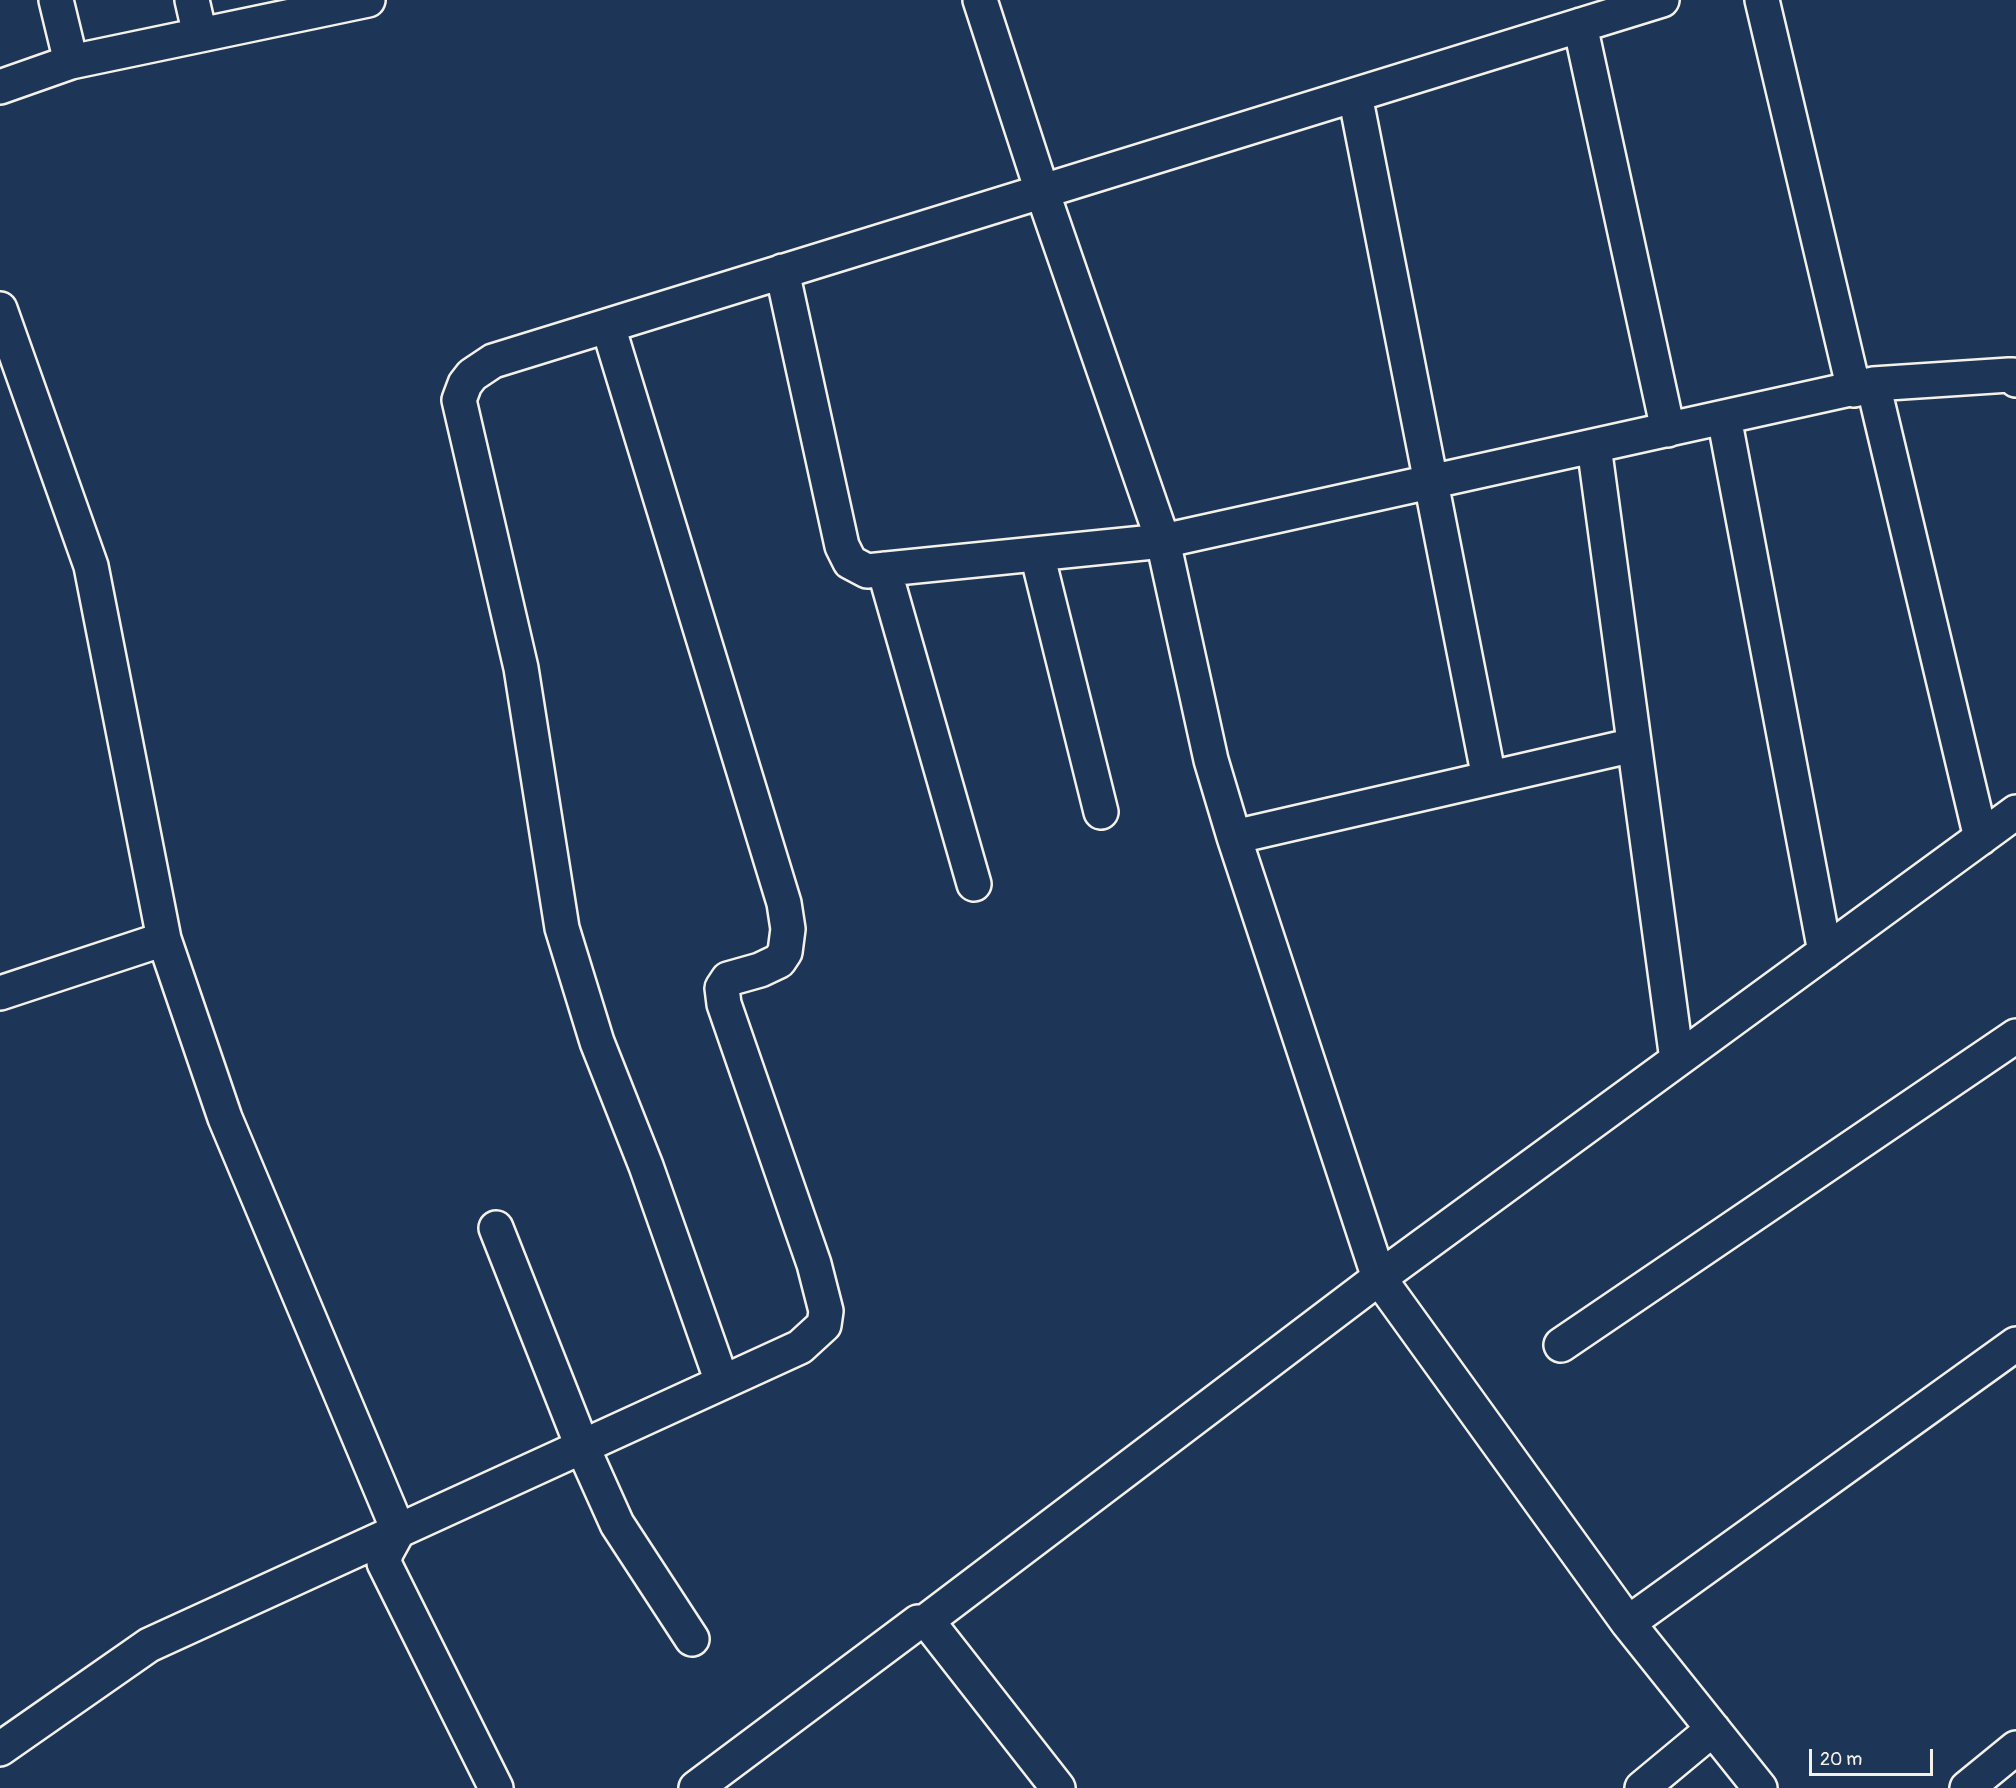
<!DOCTYPE html>
<html>
<head>
<meta charset="utf-8">
<style>
  body { margin:0 }
  #map { position:relative; width:2016px; height:1788px; overflow:hidden; background:#1d3557; font-family:Pangolin,sans-serif }
  canvas { display:block }
  .scale { position:absolute; left:1809px; top:1749px; width:124px; height:27px; box-sizing:border-box; border:3px solid #f4f1e8; border-top:0; padding-left:8px; font-size:18px; line-height:21px; white-space:nowrap; color:#f4f1e8; -webkit-text-stroke:4px #1d3557; paint-order:stroke }
</style>
</head>
<body>
<div id="map">
<canvas width="2016" height="1788"></canvas>
<div class="scale">20 m</div>
</div>
<script>
const c = document.querySelector('canvas').getContext('2d');
c.lineJoin = 'round';
const shape = rows => new Path2D(rows.map(r => 'M' + r).join(''));
function trace(path, color, width, dash) { c.strokeStyle = color; c.lineWidth = width; c.lineCap = dash ? 'butt' : 'round'; c.setLineDash(dash || []); c.stroke(path); }
const minor = shape([
  [56,0,71,62],
  [192,0,200,35],
  [980,0,1042,191,1163,541,1211,760,1234,837,1379,1278,1628,1623,1760,1788],
  [1762,0,1854,390],
  [1580,25,1668,430],
  [0,87,71,62,368,0],
  [1355,95,1489,778],
  [782,271,842,546,850,562,867,571,1163,541,1873,384,2009,375,2013,375,2016,380],
  [0,309,91,566,164,939,225,1118,396,1525,397,1533,386,1553,384,1563,496,1788],
  [1873,384,1981,838],
  [1724,417,1825,952],
  [1594,446,1677,1060],
  [1037,554,1101,812],
  [884,569,974,884],
  [1234,837,1634,745],
  [0,993,164,939],
  [496,1228,582,1446,617,1524,692,1639],
  [1561,1345,2016,1036],
  [722,1382,646,1166,597,1042,562,928,521,668,459,400,465,384,472,375,493,361,1662,0],
  [925,1622,1379,1278,2016,812],
  [1628,1623,2016,1344],
  [0,1749,149,1645,800,1347,824,1325,826,1311,814,1264,724,1004,722,988,728,979,760,970,779,961,785,952,788,929,784,903,608,326],
  [696,1788,914,1625,918,1622,925,1622,932,1627,1058,1788],
  [1642,1788,1713,1729],
  [1967,1788,2016,1748]
]);
trace(minor, '#f4f1e8', 38);
trace(minor, '#1d3557', 33);
</script>
</body>
</html>
